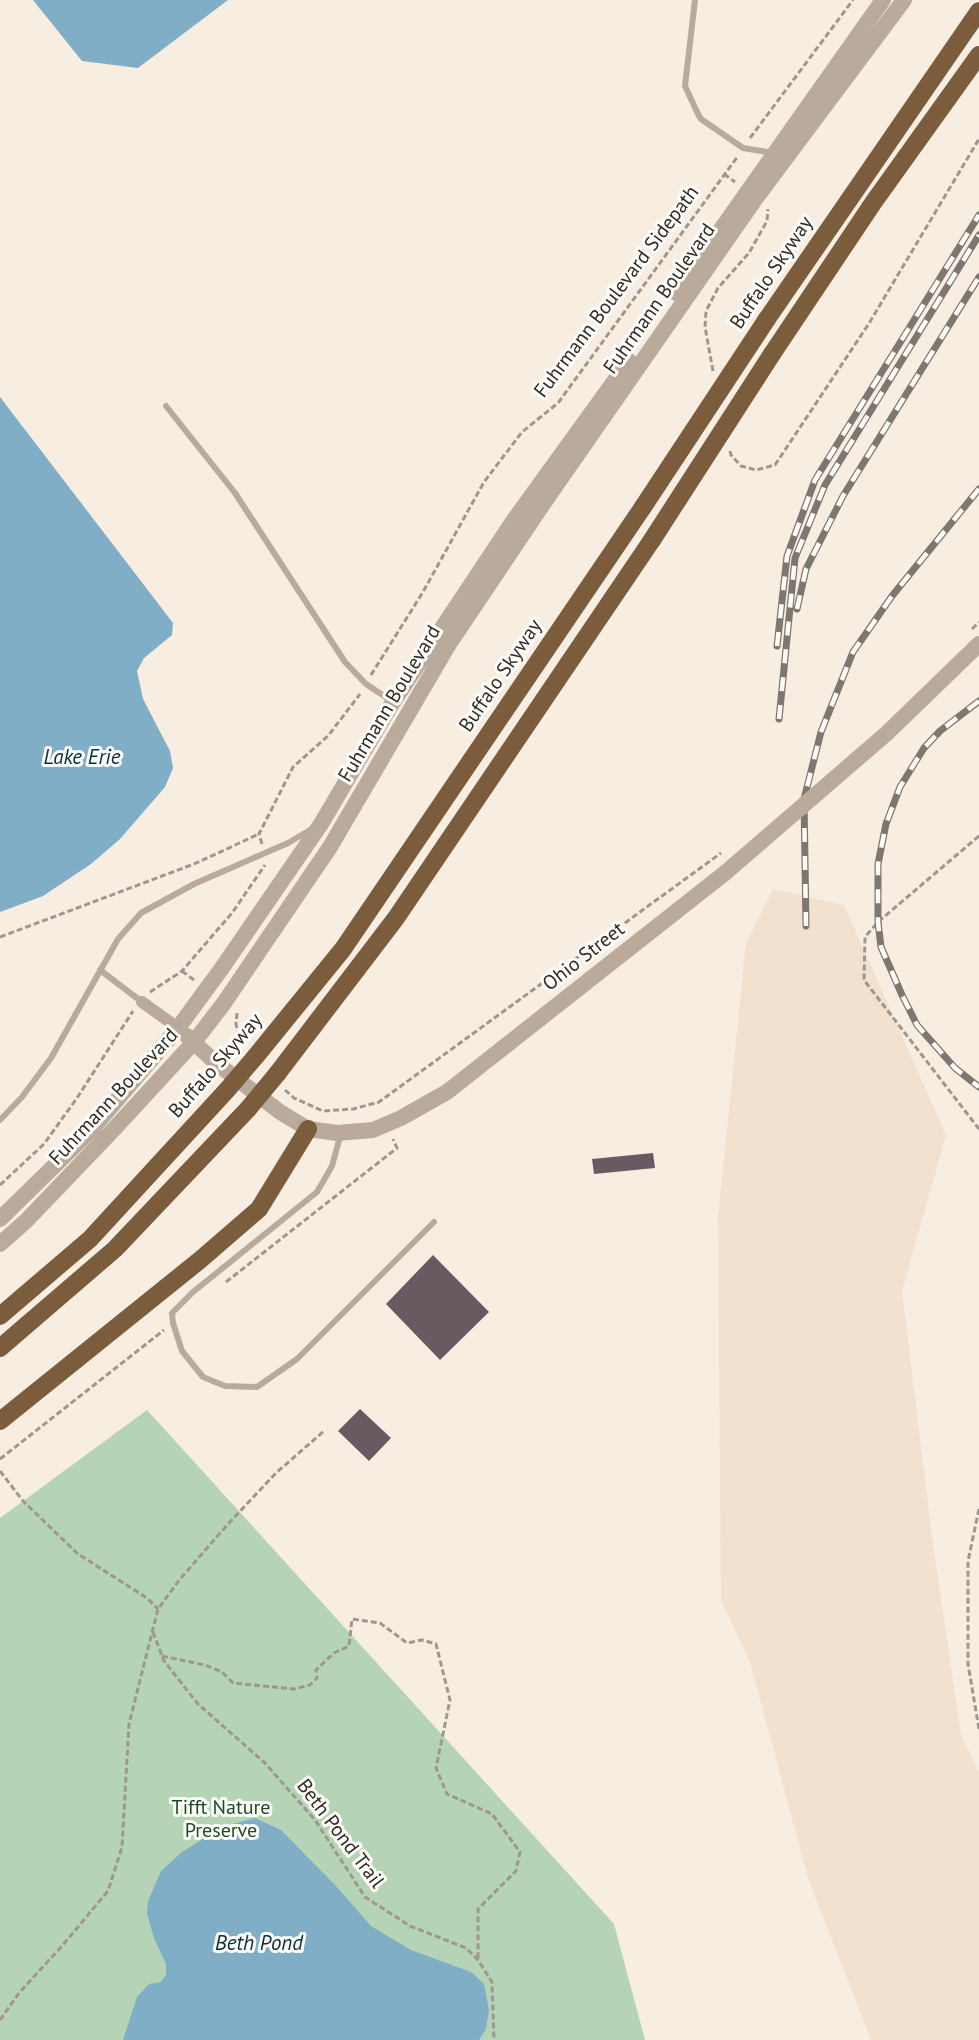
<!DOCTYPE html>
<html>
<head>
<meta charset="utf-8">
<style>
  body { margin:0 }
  canvas { display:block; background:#f8ede1 }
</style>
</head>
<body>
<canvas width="979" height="2040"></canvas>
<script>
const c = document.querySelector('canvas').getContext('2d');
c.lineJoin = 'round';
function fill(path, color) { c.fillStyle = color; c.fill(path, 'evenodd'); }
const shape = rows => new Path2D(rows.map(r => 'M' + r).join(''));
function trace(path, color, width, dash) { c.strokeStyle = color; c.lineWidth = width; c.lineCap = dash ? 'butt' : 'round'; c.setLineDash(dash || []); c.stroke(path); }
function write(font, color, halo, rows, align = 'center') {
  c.font = font + ' "PT Sans",sans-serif'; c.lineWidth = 6; c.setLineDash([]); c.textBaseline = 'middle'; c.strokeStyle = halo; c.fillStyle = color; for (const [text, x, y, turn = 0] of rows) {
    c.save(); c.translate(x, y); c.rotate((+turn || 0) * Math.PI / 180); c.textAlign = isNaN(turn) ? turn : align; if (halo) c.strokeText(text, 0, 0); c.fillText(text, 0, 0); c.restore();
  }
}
fill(shape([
  [773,889,844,905,946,1135,902,1291,932,1537,961,1735,979,1772,979,2040,871,2040,808,1878,750,1662,721,1600,718,1217,746,943]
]), '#f2e1cf');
fill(shape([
  [147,1410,614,1924,645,2040,0,2040,0,1518]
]), '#b5d4b6');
fill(shape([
  [33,0,228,0,138,68,82,61],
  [0,397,173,623,172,635,144,658,137,671,143,699,170,751,173,768,165,787,120,839,91,864,43,896,0,912],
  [255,1818,281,1830,336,1886,371,1926,411,1950,471,1972,484,1984,489,2010,486,2029,479,2040,123,2040,137,1997,149,1984,161,1982,166,1975,166,1964,154,1938,147,1914,148,1901,161,1871,182,1852,222,1827]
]), '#7faec6');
fill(shape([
  [653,1153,655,1168,594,1174,592,1159],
  [433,1255,489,1312,440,1360,386,1304],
  [360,1409,391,1438,369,1461,338,1431]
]), '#675a60');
trace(shape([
  [750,138,853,0],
  [724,174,735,182],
  [713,371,705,327,706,311,718,288,749,253,767,221,768,209],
  [730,451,731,455,741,466,756,470,775,465,868,325,979,139],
  [371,675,423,592,484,482,522,432,558,403,738,156],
  [979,836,878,922,865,937,864,980,979,1129],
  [262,844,259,834,293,767,328,736,360,694],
  [0,937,194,864,259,834],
  [182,971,194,980],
  [150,992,182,971,232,913,265,865],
  [237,1013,236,1024,241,1048],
  [285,1090,294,1098,323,1111,353,1109,379,1102,721,853],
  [0,1185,44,1144,77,1098,133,1011],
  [226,1282,397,1148,393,1139],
  [0,1459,164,1330],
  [0,1471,23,1501,78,1554,147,1598,158,1609],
  [979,1509,968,1561,968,1664,979,1729],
  [153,1632,164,1661,198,1704,265,1763,315,1820,365,1897,410,1926,466,1948,478,1960,492,1982,494,2040],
  [162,1656,205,1665,222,1672,233,1683,294,1689,310,1685,317,1678,316,1670,334,1653,349,1646,352,1619,380,1623,407,1643,422,1640,436,1644,450,1700,436,1768,447,1794,492,1814,520,1852,516,1871,478,1909,478,1960],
  [0,2020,19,1993,62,1946,108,1891,122,1847,129,1724,158,1609,180,1579,229,1523,276,1473,324,1431]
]), '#9f978e', 3, [6, 3]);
trace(shape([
  [695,0,685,86,698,114,701,119,743,148,773,153],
  [166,406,235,493,345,662,366,684,393,702],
  [100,970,142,1002],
  [0,1120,22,1097,51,1058,118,939,141,913,194,884,288,843,310,830],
  [341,1133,332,1166,317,1192,193,1292,172,1313,173,1323,182,1351,203,1377,225,1386,257,1387,297,1359,434,1222]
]), '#baaa9b', 6);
trace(shape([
  [142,1002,178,1028]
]), '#baaa9b', 12);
trace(shape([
  [676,293,883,0],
  [187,1036,216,1063,280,1112,308,1129,337,1133,373,1130,401,1118,447,1092,725,873],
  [0,1219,92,1129,178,1028,222,968,321,824,393,702,514,520,629,361],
  [0,1244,26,1221,115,1128,194,1042,224,1003,330,847,449,644,543,504,756,198,904,0]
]), '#baaa9b', 16);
trace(shape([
  [767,319,979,11],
  [772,354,873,203,979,55],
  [256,1056,343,949,643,507],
  [277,1074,396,918,652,540],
  [0,1316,90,1239,227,1090],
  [0,1348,115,1249,248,1109],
  [0,1421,200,1260,259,1209,308,1129]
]), '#7b5c3c', 18);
const rail = shape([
  [797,609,806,569,843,496,979,277],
  [777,646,787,556,815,480,979,215],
  [979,701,940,731,924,748,900,787,886,824,878,864,878,922,881,947,902,995,917,1025,955,1068,979,1087],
  [779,719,795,558,825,485,979,235],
  [806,926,804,799,821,732,853,652,892,596,979,489]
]);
trace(rail, '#7e776f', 7);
trace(rail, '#fefcf9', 4.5, [14]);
trace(shape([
  [972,629,979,622]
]), '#9f978e', 3, [6, 3]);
trace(shape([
  [725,873,886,734,979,644]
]), '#baaa9b', 16);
trace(shape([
  [643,507,767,319],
  [652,540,772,354],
  [227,1090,256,1056],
  [248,1109,277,1074]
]), '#7b5c3c', 18);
write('20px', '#2e2a25', '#fefcf9', [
  ["Buffalo Skyway",772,273,-56],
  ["Fuhrmann Boulevard Sidepath",617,292,-53],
  ["Fuhrmann Boulevard",660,299,-55],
  ["Buffalo Skyway",501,676,-56],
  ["Fuhrmann Boulevard",390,704,-59],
  ["Ohio Street",584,957,-38],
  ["Buffalo Skyway",216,1066,-49],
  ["Fuhrmann Boulevard",114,1097,-47],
  ["Beth Pond Trail",340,1834,53]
]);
write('20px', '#184c20', '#fefcf9', [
  ["Tifft Nature",221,1808],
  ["Preserve",221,1831]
]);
write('italic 21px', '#042e40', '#fefcf9', [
  ["Lake Erie",82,758],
  ["Beth Pond",259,1944]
]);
</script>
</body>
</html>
